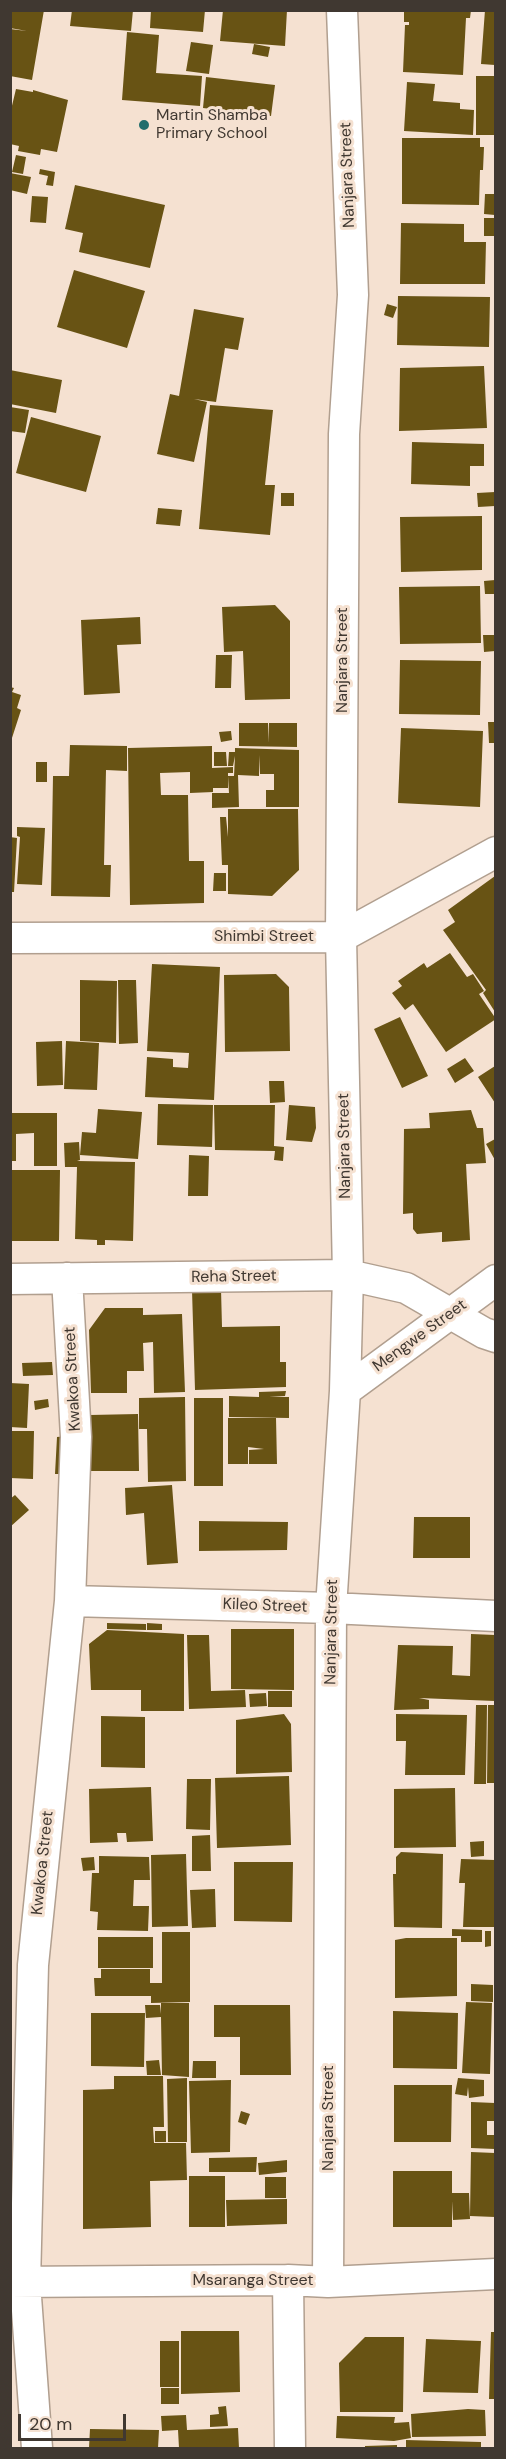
<!DOCTYPE html>
<html>
<head>
<meta charset="utf-8">
<style>
  body { margin:0 }
  #map { position:relative; width:506px; height:2459px; overflow:hidden; background:#f5e1d1; font-family:"DM Sans",sans-serif }
  canvas { display:block }
  .frame { position:absolute; inset:0; border:12px solid #403831; pointer-events:none }
  .scale { position:absolute; left:18px; top:2414px; width:108px; height:27px; box-sizing:border-box; border:3px solid #403831; border-top:0; padding-left:8px; font-size:18px; line-height:21px; white-space:nowrap; color:#403831; -webkit-text-stroke:4px #f5e1d1; paint-order:stroke }
</style>
</head>
<body>
<div id="map">
<canvas width="506" height="2459"></canvas>
<div class="frame"></div>
<div class="scale">20 m</div>
</div>
<script>
const c = document.querySelector('canvas').getContext('2d');
c.lineJoin = 'round';
function fill(path, color) { c.fillStyle = color; c.fill(path, 'evenodd'); }
const shape = rows => new Path2D(rows.map(r => 'M' + r).join(''));
function trace(path, color, width, dash) { c.strokeStyle = color; c.lineWidth = width; c.lineCap = dash ? 'butt' : 'round'; c.setLineDash(dash || []); c.stroke(path); }
function write(font, color, halo, rows, align = 'center') {
  c.font = font + ' "DM Sans",sans-serif'; c.lineWidth = 6; c.setLineDash([]); c.textBaseline = 'middle'; c.strokeStyle = halo; c.fillStyle = color; for (const [text, x, y, turn = 0] of rows) {
    c.save(); c.translate(x, y); c.rotate((+turn || 0) * Math.PI / 180); c.textAlign = isNaN(turn) ? turn : align; if (halo) c.strokeText(text, 0, 0); c.fillText(text, 0, 0); c.restore();
  }
}
fill(shape([
  [10,10,44,10,32,80,10,76,10,29,27,31,10,28],
  [72,10,133,10,131,31,70,26],
  [151,10,205,10,203,32,150,28],
  [223,10,287,10,285,46,220,41],
  [404,10,471,10,470,18,466,18,463,75,403,72,405,25,409,25,409,22,404,22],
  [485,10,495,10,495,65,481,64],
  [127,32,159,35,156,73,202,76,200,106,122,100],
  [191,42,213,45,209,74,186,71],
  [254,44,270,47,268,57,252,54],
  [476,76,495,76,495,135,476,135],
  [206,77,275,85,271,116,203,108],
  [407,82,435,84,433,101,460,103,460,109,474,110,473,135,404,131],
  [16,89,33,92,33,90,68,100,57,152,41,149,40,155,18,151,19,146,10,144,10,114],
  [402,138,480,138,480,147,484,147,483,170,480,170,479,205,402,204],
  [16,155,26,157,23,174,12,172],
  [40,169,55,172,53,186,46,185,48,176,39,174],
  [10,173,31,177,27,194,10,190],
  [75,185,165,205,150,268,79,252,83,233,65,229],
  [485,194,495,194,495,215,484,214],
  [32,196,48,197,46,223,30,222],
  [484,218,495,218,495,236,484,236],
  [401,223,464,224,464,242,486,242,485,284,400,284],
  [74,270,145,291,127,348,57,327],
  [398,296,490,297,489,347,397,345],
  [387,304,397,307,393,318,384,315],
  [194,309,244,318,238,350,225,348,216,402,194,399,207,402,194,462,157,454,170,394,179,396],
  [484,366,487,428,399,431,400,368],
  [10,370,62,380,56,413,10,404],
  [210,405,273,410,265,485,275,485,270,535,199,529],
  [10,407,29,410,25,433,10,431],
  [31,417,101,436,86,492,16,473],
  [412,442,484,444,484,466,470,466,470,486,411,484],
  [495,492,495,506,478,507,477,493],
  [281,493,294,493,294,506,281,506],
  [158,508,182,510,180,526,156,524],
  [482,516,482,570,401,572,400,517],
  [495,580,495,594,485,594,484,581],
  [480,586,481,643,400,644,399,587],
  [275,605,290,621,290,699,245,700,243,651,224,652,222,607],
  [140,617,141,644,117,645,120,693,84,695,81,620],
  [483,635,495,635,495,651,484,652],
  [216,655,232,655,231,688,215,688],
  [400,660,481,661,480,715,399,714],
  [10,687,14,688,12,692,21,695,17,708,21,710,11,741],
  [488,722,495,722,495,743,489,743],
  [239,723,268,723,269,743,269,723,297,723,297,747,239,746],
  [401,728,483,731,480,807,398,803],
  [231,731,232,740,221,742,219,732],
  [70,745,127,746,127,771,106,770,104,865,111,865,110,897,51,896,53,776,69,776],
  [212,746,212,768,233,767,233,773,228,773,228,788,213,788,213,792,190,793,190,772,160,773,161,795,188,795,189,861,204,861,204,903,130,905,128,748],
  [235,748,299,750,299,807,266,807,266,790,274,790,274,774,260,774,259,755,259,776,238,775,239,807,212,808,212,793,229,793,228,776,234,776,235,756,233,766,228,766,229,752,235,752],
  [214,752,226,752,227,766,214,766],
  [36,762,47,762,47,782,36,782],
  [228,809,298,809,299,870,272,896,228,894,228,865,222,865,220,817,226,817,228,837],
  [17,827,45,828,42,885,17,884,20,837,17,836],
  [10,837,17,838,14,892,10,892],
  [214,873,226,873,226,891,213,891],
  [495,876,495,1012,483,993,486,990,443,930,455,922,448,910],
  [450,953,467,977,473,974,484,991,479,994,496,1019,446,1052,413,1004,405,1010,392,993,402,986,398,981,424,963,427,968],
  [152,964,220,967,214,1100,145,1097,147,1057,173,1059,173,1067,188,1068,189,1053,147,1051],
  [276,974,289,987,290,1051,225,1052,224,975],
  [80,980,117,981,116,1043,80,1041],
  [118,980,136,980,138,1043,119,1044],
  [400,1017,428,1076,402,1088,374,1029],
  [62,1041,63,1085,37,1086,36,1042],
  [66,1041,99,1043,97,1090,64,1089],
  [465,1058,474,1071,455,1083,447,1069],
  [495,1066,495,1103,478,1077],
  [269,1081,284,1081,285,1102,270,1103],
  [158,1104,213,1105,212,1147,157,1145],
  [214,1105,275,1105,274,1146,284,1147,283,1161,274,1160,275,1151,215,1150],
  [289,1105,315,1107,316,1128,312,1142,286,1140],
  [98,1109,142,1112,138,1159,80,1155,82,1132,96,1133],
  [471,1110,477,1128,483,1128,486,1163,466,1164,470,1240,442,1242,442,1232,417,1234,413,1229,413,1213,403,1214,404,1129,430,1128,429,1113],
  [10,1113,57,1113,57,1166,34,1166,34,1133,16,1134,16,1161,10,1161],
  [495,1139,495,1160,486,1144],
  [79,1142,80,1160,77,1161,135,1162,133,1241,105,1240,105,1245,97,1245,97,1240,75,1239,77,1167,65,1167,64,1143],
  [189,1155,209,1156,208,1196,188,1196],
  [10,1170,60,1170,59,1241,10,1241],
  [221,1289,222,1327,280,1326,280,1362,286,1362,286,1387,195,1390,192,1290],
  [105,1308,143,1308,143,1315,182,1314,185,1392,154,1393,153,1342,143,1343,144,1371,127,1371,127,1393,91,1393,89,1330],
  [52,1362,53,1375,23,1376,22,1363],
  [10,1383,29,1384,27,1428,10,1427],
  [286,1391,285,1396,269,1397,289,1397,289,1418,229,1417,229,1396,259,1397,259,1392],
  [185,1397,186,1481,148,1482,147,1429,139,1429,139,1398],
  [194,1398,223,1398,223,1486,194,1486],
  [48,1399,49,1407,35,1410,34,1401],
  [138,1414,139,1471,91,1471,90,1415],
  [228,1418,276,1418,277,1464,249,1464,249,1450,264,1449,248,1447,248,1464,228,1464],
  [10,1431,34,1431,33,1479,10,1478],
  [67,1436,68,1442,61,1443,69,1443,68,1474,55,1474,57,1437],
  [172,1485,178,1563,147,1565,144,1513,126,1515,125,1488],
  [15,1495,29,1510,10,1527,10,1499],
  [414,1517,470,1517,470,1558,413,1558],
  [199,1521,288,1522,287,1550,199,1551],
  [107,1623,146,1624,146,1630,107,1629],
  [147,1623,162,1624,162,1630,147,1630],
  [231,1629,294,1629,294,1690,231,1689],
  [107,1630,184,1634,184,1711,141,1711,141,1690,91,1690,89,1644],
  [471,1634,495,1635,495,1701,419,1698,429,1700,429,1709,394,1710,398,1645,453,1646,452,1675,470,1676],
  [187,1635,209,1635,211,1691,245,1690,246,1707,189,1709],
  [268,1691,292,1691,292,1707,268,1707],
  [266,1693,267,1706,250,1707,249,1694],
  [476,1705,487,1705,486,1784,474,1784],
  [488,1705,495,1705,495,1783,487,1783],
  [284,1714,291,1724,292,1772,236,1774,236,1720],
  [396,1714,467,1715,465,1775,405,1775,406,1741,396,1741],
  [101,1716,145,1717,145,1768,101,1767],
  [289,1776,291,1845,217,1848,215,1778],
  [187,1779,211,1779,210,1830,186,1829],
  [151,1787,153,1841,127,1842,126,1833,117,1833,118,1842,90,1843,89,1789],
  [455,1788,456,1847,394,1848,394,1789],
  [210,1835,211,1871,192,1871,192,1836],
  [484,1841,484,1856,471,1857,470,1842],
  [401,1852,443,1854,442,1928,394,1927,393,1874,396,1874,396,1857],
  [186,1854,188,1926,152,1927,151,1855],
  [99,1856,149,1857,150,1880,134,1880,133,1906,149,1906,148,1931,97,1930,98,1912,90,1911,92,1873,99,1873],
  [94,1857,95,1870,83,1871,81,1858],
  [461,1859,495,1860,495,1927,463,1927,465,1883,459,1883],
  [234,1862,293,1862,292,1922,234,1921],
  [215,1889,216,1927,192,1928,190,1890],
  [452,1929,482,1930,482,1942,461,1942,461,1936,452,1936],
  [485,1931,491,1931,491,1946,485,1947],
  [162,1932,190,1932,190,2002,151,2003,151,1996,95,1996,94,1978,101,1978,101,1969,150,1969,150,1983,162,1983],
  [98,1937,153,1937,153,1968,98,1968],
  [406,1938,457,1938,457,1996,395,1998,395,1940],
  [471,1984,493,1985,493,2002,471,2001],
  [466,2002,492,2003,490,2074,462,2073],
  [161,2003,189,2003,189,2077,162,2075,161,2017,146,2018,145,2005,160,2005,161,2014],
  [214,2005,290,2005,291,2075,240,2075,240,2037,214,2037],
  [393,2011,458,2013,457,2069,393,2068],
  [91,2013,145,2013,144,2067,91,2066],
  [159,2060,161,2075,147,2075,146,2061],
  [193,2061,216,2061,216,2078,192,2078],
  [114,2076,163,2076,164,2127,153,2127,154,2143,186,2143,187,2180,150,2181,151,2227,83,2229,83,2090,114,2089],
  [187,2078,187,2142,168,2142,167,2079],
  [458,2078,484,2080,484,2096,469,2098,468,2087,467,2096,455,2094],
  [231,2080,230,2152,191,2153,189,2081],
  [394,2085,452,2085,451,2142,394,2142],
  [471,2102,495,2103,495,2121,487,2121,487,2135,495,2135,495,2149,471,2148],
  [241,2111,250,2114,246,2125,238,2122],
  [155,2131,166,2131,166,2142,155,2142],
  [471,2152,495,2153,495,2217,470,2216],
  [257,2157,256,2172,209,2172,209,2158],
  [287,2160,287,2172,259,2175,258,2163],
  [393,2171,452,2171,452,2193,469,2193,470,2219,453,2220,452,2201,452,2227,393,2227],
  [189,2176,225,2176,225,2227,189,2227],
  [265,2177,286,2177,286,2198,265,2198],
  [287,2199,287,2224,227,2226,226,2200],
  [181,2331,239,2331,240,2392,181,2394],
  [491,2332,495,2332,495,2399,489,2399],
  [365,2337,404,2337,403,2412,340,2412,339,2363],
  [426,2339,481,2341,478,2393,423,2392],
  [160,2341,179,2341,179,2387,160,2387],
  [161,2388,179,2388,179,2404,161,2404],
  [226,2406,228,2426,210,2427,210,2415,219,2414,218,2407],
  [468,2409,485,2410,486,2436,412,2437,411,2414],
  [186,2415,187,2430,238,2428,239,2448,179,2448,178,2430,162,2431,161,2416],
  [337,2416,395,2417,394,2423,409,2422,411,2438,394,2441,336,2438],
  [90,2429,159,2430,158,2448,89,2448],
  [406,2440,481,2442,481,2448,406,2448],
  [397,2445,397,2448,365,2448,365,2446]
]), '#685314');
const minor = shape([
  [10,938,341,937,496,852],
  [10,1279,348,1275,406,1288,484,1333,496,1337],
  [345,1391,496,1280],
  [70,1601,331,1608,496,1616],
  [288,2280,290,2448],
  [10,2282,288,2280,328,2282,496,2274],
  [328,2282,331,1608,345,1391,348,1275,341,937,344,434,353,295,342,10],
  [37,2448,25,2283,33,1965,70,1601,76,1437,67,1278]
]);
trace(minor, '#b19f8f', 33);
trace(minor, '#fff', 30);
for (const [x, y, r, color] of [
  [144,125,6,"#216d6c"]
]) { const dot = new Path2D(); dot.arc(x, y, r, 0, 2 * Math.PI); c.fillStyle = color; c.fill(dot); trace(dot, '#f5e1d1', 2); }
write('16px', '#403831', '#f5e1d1', [
  ["Martin Shamba",156,116],
  ["Primary School",156,134]
], 'left');
write('16px', '#403831', '#f5e1d1', [
  ["Nanjara Street",348,175,-92],
  ["Nanjara Street",343,660,-90],
  ["Shimbi Street",264,937],
  ["Nanjara Street",345,1146,-91],
  ["Reha Street",234,1277,-1],
  ["Mengwe Street",420,1336,-36],
  ["Kwakoa Street",73,1379,-93],
  ["Kileo Street",265,1606,2],
  ["Nanjara Street",332,1632,-89],
  ["Kwakoa Street",43,1863,-84],
  ["Nanjara Street",329,2118,-90],
  ["Msaranga Street",253,2281]
]);
</script>
</body>
</html>
